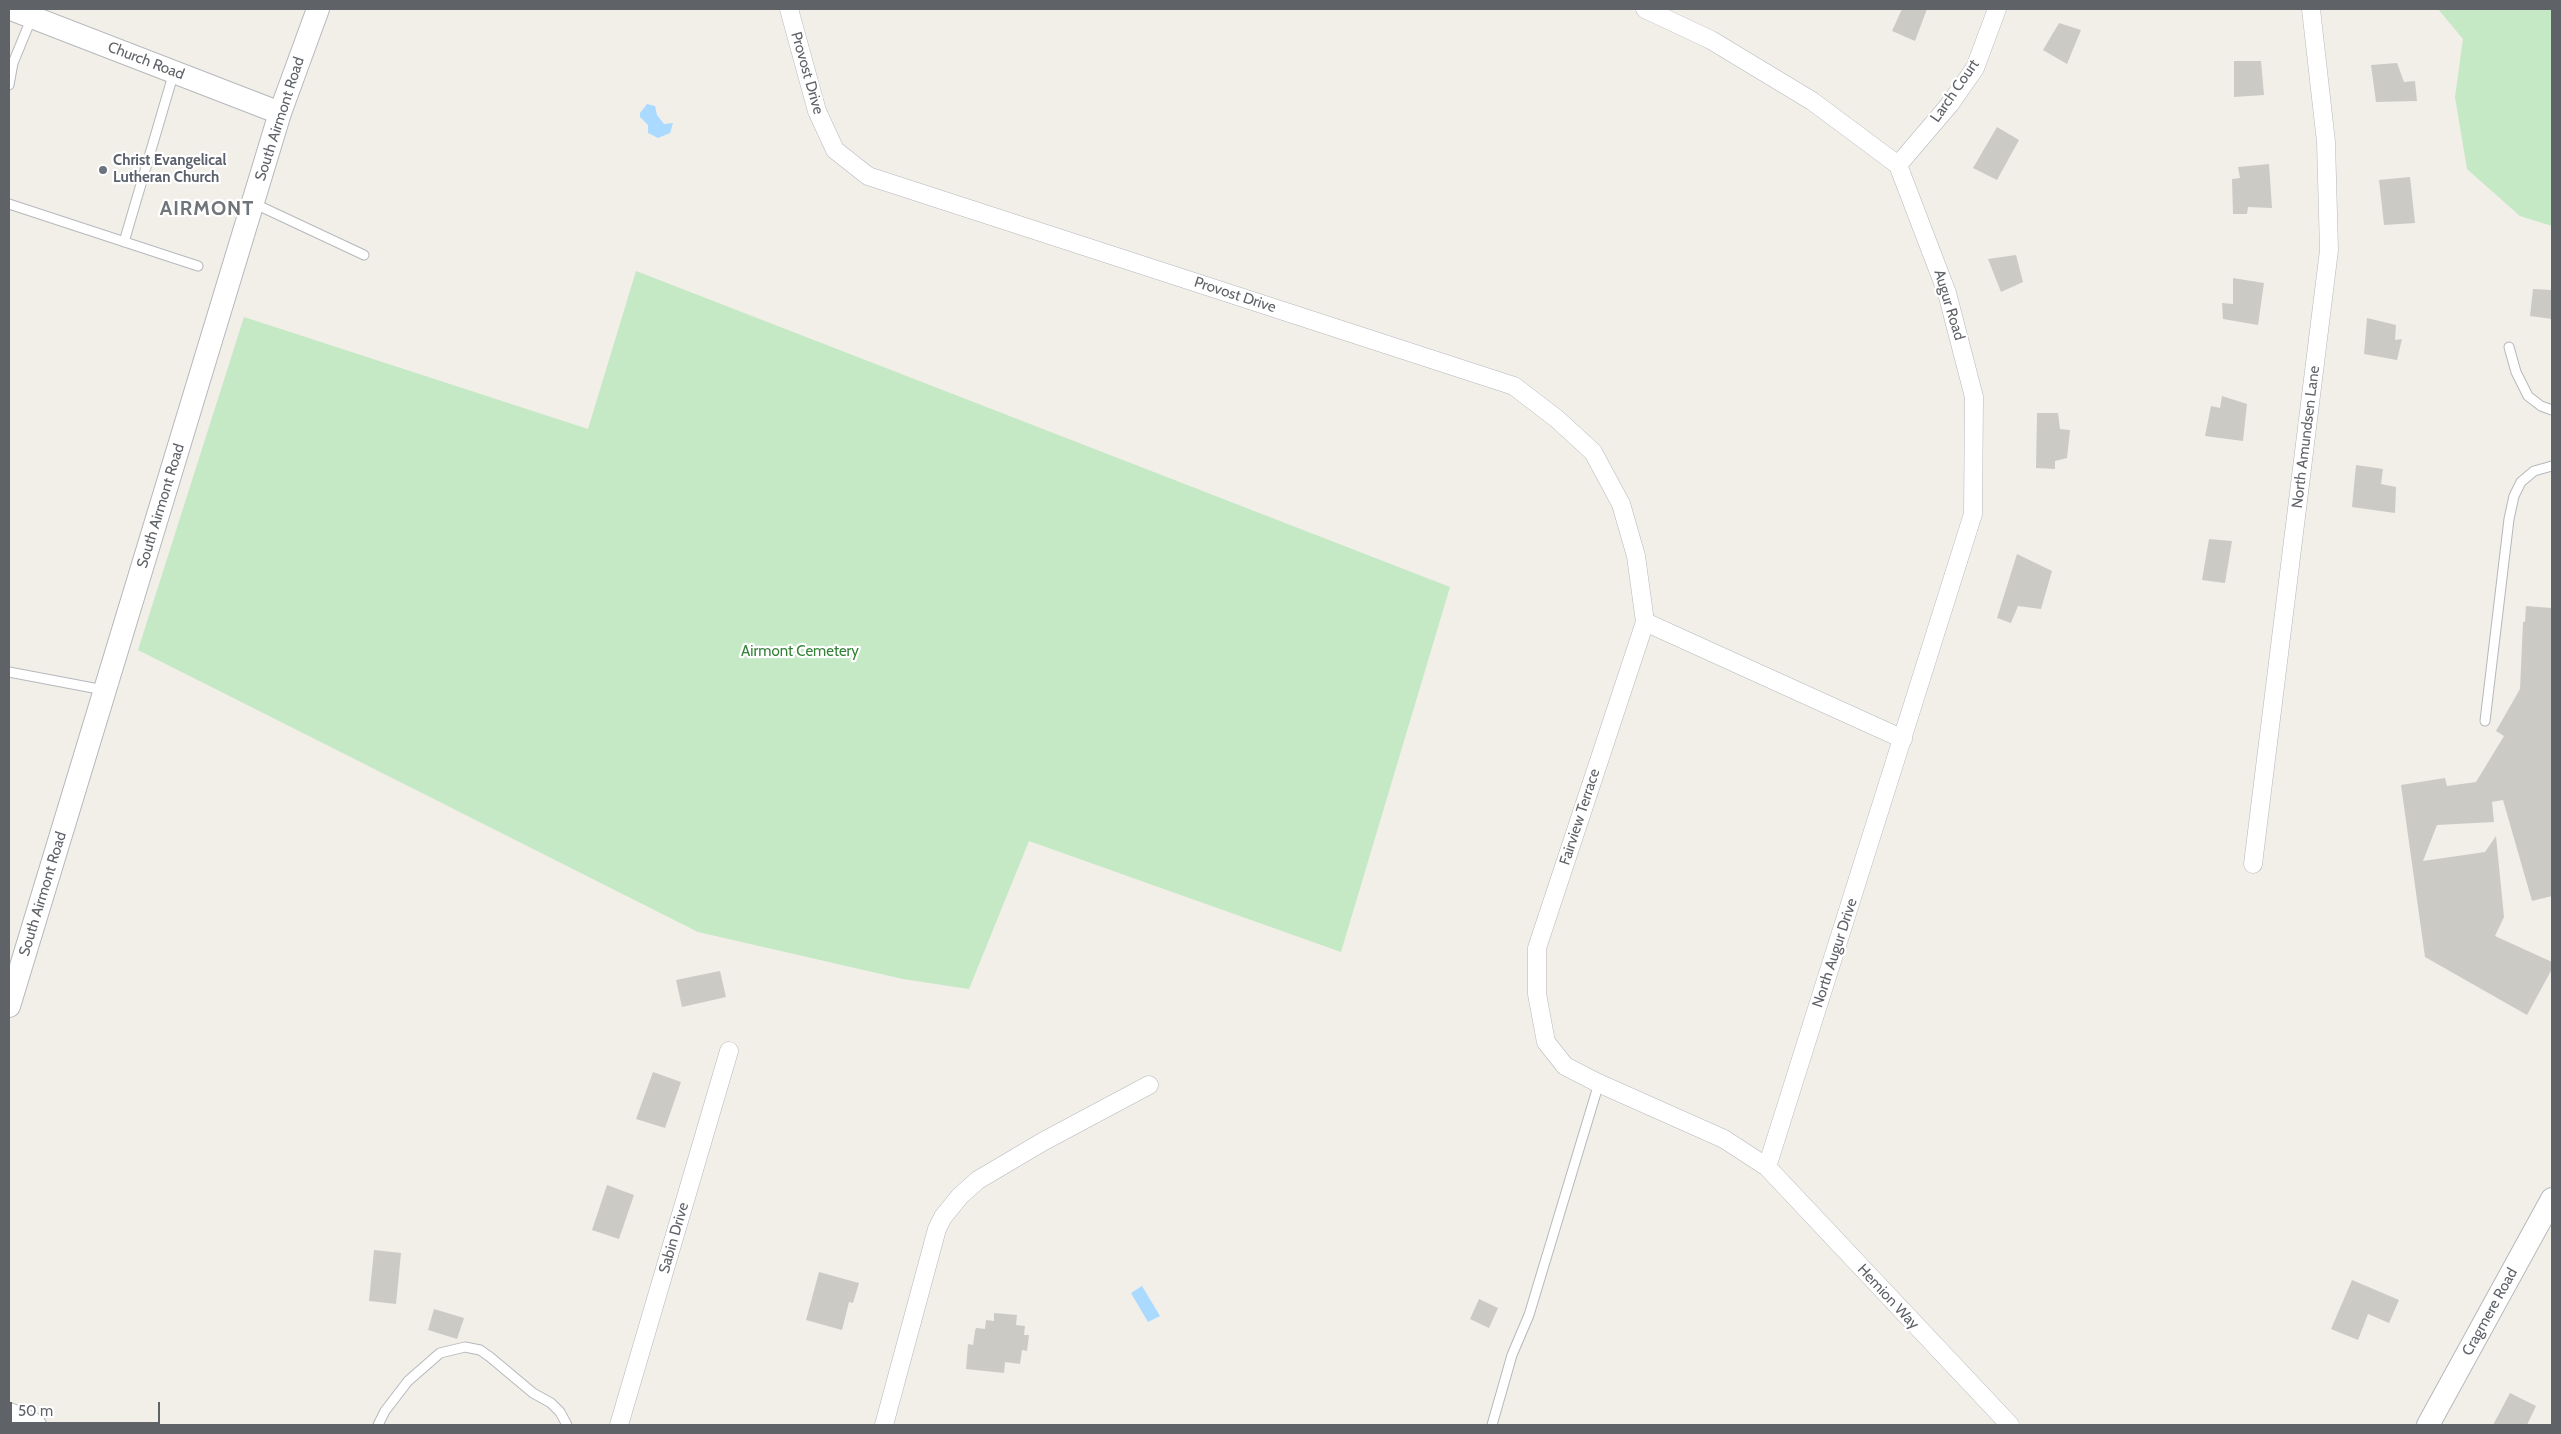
<!DOCTYPE html>
<html>
<head>
<meta charset="utf-8">
<style>
  body { margin:0 }
  #map { position:relative; width:2561px; height:1434px; overflow:hidden; background:#f1efe8; font-family:Cabin,sans-serif }
  canvas { display:block }
  .frame { position:absolute; inset:0; border:10px solid #5f6368; pointer-events:none }
  .scale { position:absolute; left:10px; top:1402px; width:150px; height:22px; box-sizing:border-box; border:2px solid #5f6368; border-top:0; padding-left:6px; font-size:15px; line-height:18px; white-space:nowrap; color:#5f6368; -webkit-text-stroke:4px #fff; paint-order:stroke }
</style>
</head>
<body>
<div id="map">
<canvas width="2561" height="1434"></canvas>
<div class="frame"></div>
<div class="scale">50 m</div>
</div>
<script>
const c = document.querySelector('canvas').getContext('2d');
c.lineJoin = 'round';
function fill(path, color) { c.fillStyle = color; c.fill(path, 'evenodd'); }
const shape = rows => new Path2D(rows.map(r => 'M' + r).join(''));
function trace(path, color, width, dash) { c.strokeStyle = color; c.lineWidth = width; c.lineCap = dash ? 'butt' : 'round'; c.setLineDash(dash || []); c.stroke(path); }
function write(font, color, halo, rows, align = 'center') {
  c.font = font + ' Cabin,sans-serif'; c.lineWidth = 4.5; c.setLineDash([]); c.textBaseline = 'middle'; c.strokeStyle = halo; c.fillStyle = color; for (const [text, x, y, turn = 0] of rows) {
    c.save(); c.translate(x, y); c.rotate((+turn || 0) * Math.PI / 180); c.textAlign = isNaN(turn) ? turn : align; if (halo) c.strokeText(text, 0, 0); c.fillText(text, 0, 0); c.restore();
  }
}
fill(shape([
  [2438,9,2552,9,2552,226,2520,216,2467,169,2455,97,2463,39],
  [636,271,1450,587,1341,952,1029,841,969,989,903,979,698,932,138,650,244,317,588,429]
]), '#c5e8c5');
fill(shape([
  [647,104,655,106,657,115,664,124,673,123,670,133,658,138,648,133,648,125,640,117,640,113],
  [1142,1286,1160,1316,1148,1322,1131,1293]
]), '#aadaff');
fill(shape([
  [1902,9,1927,9,1915,41,1892,31],
  [2059,23,2081,30,2067,64,2043,50],
  [2234,61,2261,61,2264,95,2234,97],
  [2397,63,2404,82,2415,81,2417,101,2376,102,2371,65],
  [1997,127,2019,140,1997,180,1973,168],
  [2269,164,2272,208,2248,207,2247,214,2233,214,2232,179,2240,178,2238,167],
  [2410,177,2415,223,2384,225,2379,180],
  [2016,255,2023,282,2001,292,1988,259],
  [2233,278,2264,283,2258,325,2223,319,2222,303,2233,304],
  [2533,289,2552,290,2552,319,2530,316],
  [2367,318,2396,325,2395,340,2402,339,2397,360,2364,354],
  [2222,396,2247,404,2243,441,2205,436,2211,406,2220,408],
  [2037,413,2058,413,2060,429,2070,430,2067,458,2055,461,2055,469,2036,468],
  [2356,465,2383,469,2381,484,2396,487,2395,513,2352,507],
  [2209,539,2232,541,2225,583,2202,580],
  [2017,554,2052,571,2041,609,2018,606,2011,623,1997,618],
  [2526,606,2552,608,2552,896,2532,901,2503,800,2492,802,2494,822,2437,825,2423,861,2485,852,2496,836,2504,917,2495,936,2552,962,2552,969,2527,1015,2425,957,2401,785,2445,778,2447,786,2476,782,2504,736,2496,731,2520,689,2523,622,2525,622],
  [720,971,726,997,682,1007,676,980],
  [653,1072,681,1082,665,1128,636,1119],
  [607,1185,634,1195,619,1239,592,1230],
  [374,1250,401,1253,396,1304,369,1301],
  [819,1272,859,1283,853,1303,849,1302,842,1330,806,1320],
  [2352,1280,2399,1300,2389,1323,2368,1314,2358,1340,2331,1329],
  [1479,1299,1498,1308,1489,1328,1470,1319],
  [434,1309,464,1318,457,1339,428,1330],
  [994,1313,1017,1315,1016,1325,1025,1326,1024,1335,1029,1335,1027,1351,1022,1350,1020,1364,1005,1362,1004,1373,966,1369,968,1344,973,1345,975,1331,976,1328,985,1329,986,1320,994,1321],
  [2510,1393,2536,1406,2527,1425,2493,1425]
]), '#cccac5');
const service = shape([
  [9,85,13,63,32,17],
  [253,203,364,255],
  [9,204,198,266],
  [124,242,174,72],
  [2509,347,2516,372,2528,396,2541,406,2552,410],
  [9,672,104,690],
  [2485,721,2509,519,2514,496,2521,482,2534,471,2552,466],
  [378,1425,385,1411,408,1381,440,1353,465,1347,480,1350,490,1357,533,1393,551,1403,560,1412,567,1425],
  [1492,1425,1512,1355,1529,1315,1599,1083]
]);
const minor = shape([
  [789,9,817,111,835,150,868,176,1514,386,1557,419,1593,452,1621,504,1636,556,1645,622,1537,948,1537,994,1546,1042,1565,1066,1596,1082,1724,1139,1767,1167,2010,1425],
  [1645,9,1711,40,1812,101,1898,165,1947,293,1974,397,1973,514,1767,1167],
  [1898,165,1950,104,1975,68,1997,9],
  [1645,622,1903,739],
  [2253,864,2329,250,2326,142,2311,9],
  [619,1425,729,1051],
  [884,1425,937,1229,943,1217,960,1196,978,1180,1044,1141,1149,1085]
]);
const tertiary = shape([
  [11,9,280,113],
  [9,1006,280,113,318,9],
  [9,1414,35,1425],
  [2428,1425,2552,1199]
]);
trace(service, '#b5b8bc', 11);
trace(minor, '#b5b8bc', 19);
trace(tertiary, '#b5b8bc', 24);
trace(service, '#fff', 9);
trace(minor, '#fff', 18);
trace(tertiary, '#fff', 22);
for (const [x, y, r, color] of [
  [103,170,5,"#6b7280"]
]) { const dot = new Path2D(); dot.arc(x, y, r, 0, 2 * Math.PI); c.fillStyle = color; c.fill(dot); trace(dot, '#fff', 2); }
write('15px', '#5f6368', '#fff', [
  ["Church Road",146,61,21],
  ["Provost Drive",807,73,74],
  ["Larch Court",1955,91,-55],
  ["South Airmont Road",280,119,-72],
  ["Provost Drive",1235,295,18],
  ["Augur Road",1949,305,73],
  ["North Amundsen Lane",2306,437,-83],
  ["South Airmont Road",161,506,-73],
  ["Fairview Terrace",1580,817,-72],
  ["South Airmont Road",43,894,-73],
  ["North Augur Drive",1835,953,-72],
  ["Sabin Drive",674,1238,-74],
  ["Hemion Way",1888,1297,47],
  ["Cragmere Road",2490,1312,-61]
]);
write('bold 15px', '#5b616d', '#fff', [
  ["Christ Evangelical",113,161],
  ["Lutheran Church",113,178]
], 'left');
write('15px', '#348238', '#fff', [
  ["Airmont Cemetery",800,652]
]);
c.letterSpacing = '1px';
write('bold 20px', '#70757a', '#fff', [
  ["AIRMONT",207,209]
]);
c.letterSpacing = '0px';
</script>
</body>
</html>
